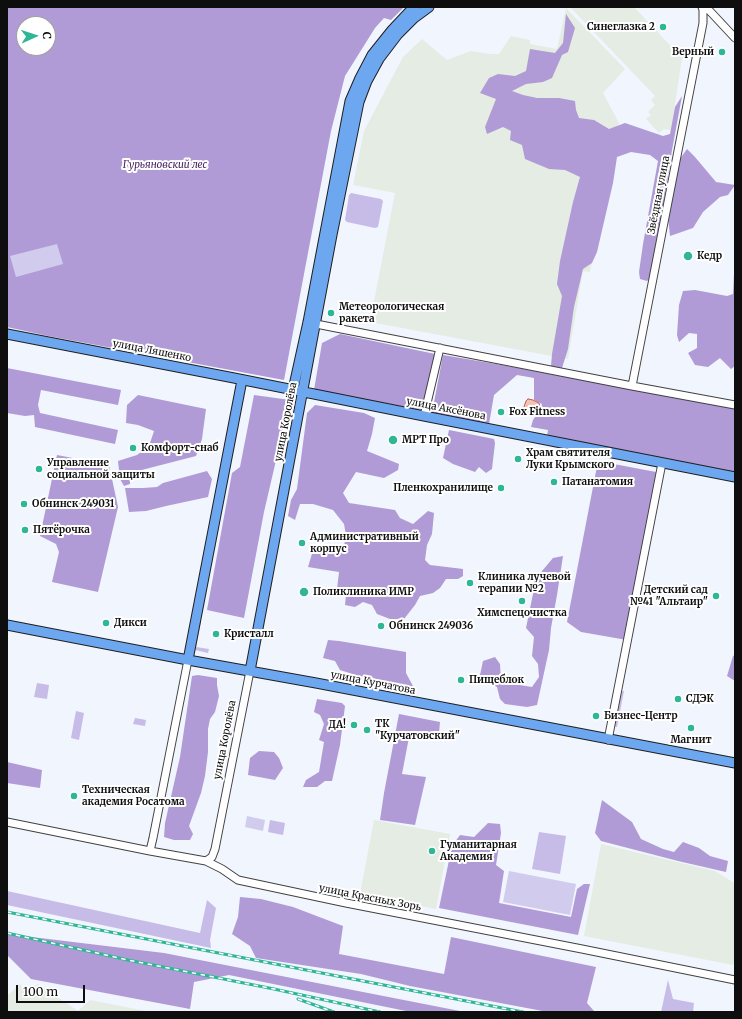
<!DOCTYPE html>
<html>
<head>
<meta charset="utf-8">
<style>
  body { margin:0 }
  #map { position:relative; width:742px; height:1019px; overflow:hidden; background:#f0f5fe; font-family:Merriweather,serif }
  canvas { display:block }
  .frame { position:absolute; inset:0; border:8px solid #0e0e0e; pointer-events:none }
  .north { position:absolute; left:16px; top:16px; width:40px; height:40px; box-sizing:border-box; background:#fff; border:1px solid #9f9f9f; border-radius:50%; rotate:87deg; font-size:11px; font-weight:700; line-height:16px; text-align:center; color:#0e0e0e }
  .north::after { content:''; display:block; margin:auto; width:14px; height:18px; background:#2eb695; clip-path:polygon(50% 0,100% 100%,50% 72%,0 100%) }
  .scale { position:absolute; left:16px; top:985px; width:69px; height:18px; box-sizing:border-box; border:2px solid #0e0e0e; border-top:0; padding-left:5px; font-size:12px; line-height:14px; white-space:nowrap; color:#0e0e0e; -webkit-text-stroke:3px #fff; paint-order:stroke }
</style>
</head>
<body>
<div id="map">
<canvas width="742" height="1019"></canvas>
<div class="frame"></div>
<div class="north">С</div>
<div class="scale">100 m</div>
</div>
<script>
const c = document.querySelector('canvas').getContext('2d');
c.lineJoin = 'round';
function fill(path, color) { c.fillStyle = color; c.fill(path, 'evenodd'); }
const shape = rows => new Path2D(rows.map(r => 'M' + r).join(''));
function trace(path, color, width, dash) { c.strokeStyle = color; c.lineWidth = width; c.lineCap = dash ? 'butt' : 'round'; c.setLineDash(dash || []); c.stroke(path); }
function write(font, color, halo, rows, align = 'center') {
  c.font = font + ' Merriweather,serif'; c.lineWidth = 4; c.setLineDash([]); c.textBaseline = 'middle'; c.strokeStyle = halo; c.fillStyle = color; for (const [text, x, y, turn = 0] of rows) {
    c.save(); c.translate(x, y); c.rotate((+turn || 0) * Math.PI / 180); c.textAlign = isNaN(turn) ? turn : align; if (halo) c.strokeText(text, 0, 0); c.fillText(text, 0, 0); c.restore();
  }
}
fill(shape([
  [570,7,634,7,682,58,671,130,664,129,659,133,646,119,651,115,648,112,655,105,651,100,655,96],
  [566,8,625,69,603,93,619,123,590,272,583,271,568,359,370,322,395,193,353,185,364,131,403,57,422,39,447,60,471,51,490,54,499,54,511,36,530,40,530,44,557,49],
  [374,820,450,834,436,909,360,894],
  [601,844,715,871,734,883,735,884,735,957,733,965,584,936],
  [20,984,26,993,38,984,78,1011,90,1000,151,1012,7,1012,7,996]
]), '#e5ece3');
fill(shape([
  [351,193,381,199,383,201,378,227,375,228,347,222,345,220,349,195],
  [200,622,201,622,196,647,209,649,208,653,195,650],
  [37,683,49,685,47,699,34,697],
  [622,691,624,691,617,727,613,726,620,693],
  [76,711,84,713,79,740,71,738],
  [135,718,146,720,145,726,133,724],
  [270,820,285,823,283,835,268,832],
  [539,832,566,836,560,874,532,869],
  [7,891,200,933,207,900,216,908,210,940,211,948,7,905],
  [668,980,673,999,694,1003,693,1012,661,1012]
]), '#c7bbe7');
fill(shape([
  [7,7,404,7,391,20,384,18,375,28,345,76,331,131,284,380,48,336,7,327],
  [24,24,48,24,48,48,24,48],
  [566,14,575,28,568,52,562,55,552,78,543,82,526,84,512,91,523,95,537,98,559,98,575,101,576,110,579,118,594,120,609,129,625,123,663,136,670,134,675,107,682,96,672,150,652,277,647,281,640,279,639,272,643,244,658,161,650,155,631,152,617,157,613,183,597,252,592,263,583,269,574,307,568,349,562,368,551,366,552,354,562,296,557,284,560,261,573,202,580,177,565,170,549,169,525,159,522,145,510,140,511,131,503,127,487,134,485,127,496,99,480,93,489,78,498,74,515,76,526,71,530,49,555,53,563,43],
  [687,149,695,157,716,182,735,185,728,195,720,197,703,212,693,228,670,236,668,217,677,163],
  [735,272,735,366,731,369,720,358,708,367,695,365,688,353,697,348,697,334,689,333,679,342,677,335,679,305,683,291,695,290,727,296,733,294,734,274],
  [340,334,435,354,422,410,314,390,322,343],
  [443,355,502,365,735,409,735,473,547,436,548,430,531,427,533,420,540,410,542,404,534,400,534,378,517,375,494,395,489,424,432,413],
  [7,368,121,390,118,405,41,390,38,405,40,413,118,430,115,444,35,427,34,415,25,416,7,413],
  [138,395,206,409,202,439,196,456,130,473,130,484,124,486,120,479,118,461,137,455,149,446,154,431,138,425,126,423,127,405],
  [254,395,290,400,264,512,244,618,207,610,232,473,240,467],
  [315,405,364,413,375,418,372,434,367,451,399,464,398,470,384,478,356,472,343,493,349,503,395,510,400,518,413,524,428,511,434,513,432,534,427,545,425,560,430,565,463,569,463,576,458,579,446,579,440,588,433,593,420,596,415,605,404,619,390,619,377,614,372,605,363,602,355,607,345,605,346,595,337,589,339,572,308,567,314,547,343,552,346,535,344,524,333,510,313,504,300,504,295,520,288,516,291,500,297,489,307,413],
  [449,430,494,439,495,443,492,469,486,473,479,467,475,472,453,464,443,458],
  [57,455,109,465,118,507,98,592,52,582,59,552,56,544,40,536],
  [598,461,656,472,627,640,581,632,567,622],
  [207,471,212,479,208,497,166,506,146,511,129,512,125,488,143,488,157,487,163,483],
  [563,556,557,595,551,628,549,650,537,705,527,707,505,704,500,699,497,687,487,682,480,675,483,661,495,657,500,664,501,682,532,687,539,677,538,664,532,656,534,637,526,628,534,589,542,571,553,558],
  [328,640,339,641,406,652,406,673,414,688,392,685,359,676,340,670,335,661,323,658],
  [735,655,735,681,727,676,733,656],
  [198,675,217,678,217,685,219,696,215,712,210,719,208,729,208,752,205,776,201,793,189,826,193,834,190,840,174,840,164,837,165,823,180,757,192,676],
  [317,699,342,703,345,706,340,745,332,781,325,781,317,787,303,787,306,780,319,772,324,742,319,740,324,724,320,715,314,712],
  [399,714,440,722,439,733,431,740,410,732,402,774,426,777,415,825,380,820,384,793],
  [259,751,274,752,279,758,283,768,275,780,248,775,250,758],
  [7,762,42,770,40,788,7,783],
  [602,800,632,822,641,839,663,849,674,852,683,842,699,848,710,856,728,861,726,872,678,861,601,841,595,833],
  [488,823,500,824,501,833,496,865,504,871,499,903,571,917,577,889,584,884,590,884,578,935,439,908,452,846,460,835,474,837],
  [240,897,261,899,293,907,343,926,339,954,444,974,451,937,596,967,587,1003,594,1011,602,1012,548,1012,410,986,361,974,256,958,250,946,232,934,238,917],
  [7,934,164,953,465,1012,411,1012,229,975,194,982,190,1009,31,979,7,955]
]), '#b09bd6');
fill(shape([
  [57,244,63,264,16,277,10,256],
  [247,816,265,820,263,831,245,827],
  [509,871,576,884,570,915,503,902]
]), '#d1ccee');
const water = shape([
  [528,399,533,400,539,403,540,407,531,415,529,416,526,415,523,410,526,401,528,399]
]);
fill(water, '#f2c2b7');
trace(water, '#c55d42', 1);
const minor = shape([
  [706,7,735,38],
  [316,324,632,386,735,405],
  [632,386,703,23,703,10,702,7],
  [424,416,440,348],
  [608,740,662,463],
  [7,822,150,851,206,861,222,869,238,880,346,903,582,949,735,980],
  [150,851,153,838,188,660],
  [206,861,212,857,215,849,250,671]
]);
const major = shape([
  [7,334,234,378,424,416,735,477],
  [293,390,308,322,350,101,360,78,372,55,392,30,408,13,415,7],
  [7,625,188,660,316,683,735,763],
  [188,660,242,380],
  [250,671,332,235,359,102,367,81,379,59,398,34,414,18,429,7]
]);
trace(minor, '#414141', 9);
trace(major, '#1f1f1f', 11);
trace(minor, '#fff', 7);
trace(major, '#6da7f0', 9);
const rail = shape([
  [7,912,523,1012],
  [7,933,128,960,274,989,380,1012],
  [298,999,334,1012]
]);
trace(rail, '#2eb695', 3);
trace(rail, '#fff', 1.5, [4.5]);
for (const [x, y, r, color] of [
  [663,27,4,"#2eb695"],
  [722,52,4,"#2eb695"],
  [688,256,5,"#2eb695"],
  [331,313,4,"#2eb695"],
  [501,412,4,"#2eb695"],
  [393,440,5,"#2eb695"],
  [133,448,4,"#2eb695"],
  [518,459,4,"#2eb695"],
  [39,469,4,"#2eb695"],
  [554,482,4,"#2eb695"],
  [501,488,4,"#2eb695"],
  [24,504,4,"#2eb695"],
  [25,530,4,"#2eb695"],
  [302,543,4,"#2eb695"],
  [470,583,4,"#2eb695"],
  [304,592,5,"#2eb695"],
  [716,596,4,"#2eb695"],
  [522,601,4,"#2eb695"],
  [106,623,4,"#2eb695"],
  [381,626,4,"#2eb695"],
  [216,634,4,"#2eb695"],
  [461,680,4,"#2eb695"],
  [678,699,4,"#2eb695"],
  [596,716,4,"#2eb695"],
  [354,725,4,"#2eb695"],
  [691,728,4,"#2eb695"],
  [367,730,4,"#2eb695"],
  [74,796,4,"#2eb695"],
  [432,851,4,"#2eb695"]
]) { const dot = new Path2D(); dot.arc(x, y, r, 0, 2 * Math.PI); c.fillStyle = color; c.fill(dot); trace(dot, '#fff', 1.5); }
write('bold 10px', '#0e0e0e', '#fff', [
  ["Синеглазка 2",655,27,"right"],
  ["Верный",714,52,"right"],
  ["Кедр",697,256],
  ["Метеорологическая",339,307],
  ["ракета",339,319],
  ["Fox Fitness",509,412],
  ["МРТ Про",402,440],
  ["Комфорт-снаб",141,448],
  ["Храм святителя",526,453],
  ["Луки Крымского",526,465],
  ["Управление",47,463],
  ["социальной защиты",47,475],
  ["Патанатомия",562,482],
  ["Пленкохранилище",493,488,"right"],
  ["Обнинск 249031",32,504],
  ["Пятёрочка",33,530],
  ["Административный",310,537],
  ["корпус",310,549],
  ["Клиника лучевой",478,577],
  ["терапии №2",478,589],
  ["Детский сад",708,590,"right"],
  ["№41 \"Альтаир\"",708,602,"right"],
  ["Поликлиника ИМР",313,592],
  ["Химспецочистка",522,613,"center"],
  ["Дикси",114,623],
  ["Обнинск 249036",389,626],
  ["Кристалл",224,634],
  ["Пищеблок",469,680],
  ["СДЭК",686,699],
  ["Бизнес-Центр",604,716],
  ["ТК",375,724],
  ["\"Курчатовский\"",375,736],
  ["ДА!",346,725,"right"],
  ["Магнит",691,740,"center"],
  ["Техническая",82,790],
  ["академия Росатома",82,802],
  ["Гуманитарная",440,845],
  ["Академия",440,857]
], 'left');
write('italic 10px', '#482262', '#fff', [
  ["Гурьяновский лес",165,165]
]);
write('10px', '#0e0e0e', '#fff', [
  ["Звёздная улица",659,195,-79],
  ["улица Ляшенко",152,351,11],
  ["улица Аксёнова",446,409,11],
  ["улица Королёва",286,422,-79],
  ["улица Курчатова",373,683,11],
  ["улица Королёва",225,740,-79],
  ["улица Красных Зорь",370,898,11]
]);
</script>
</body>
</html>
